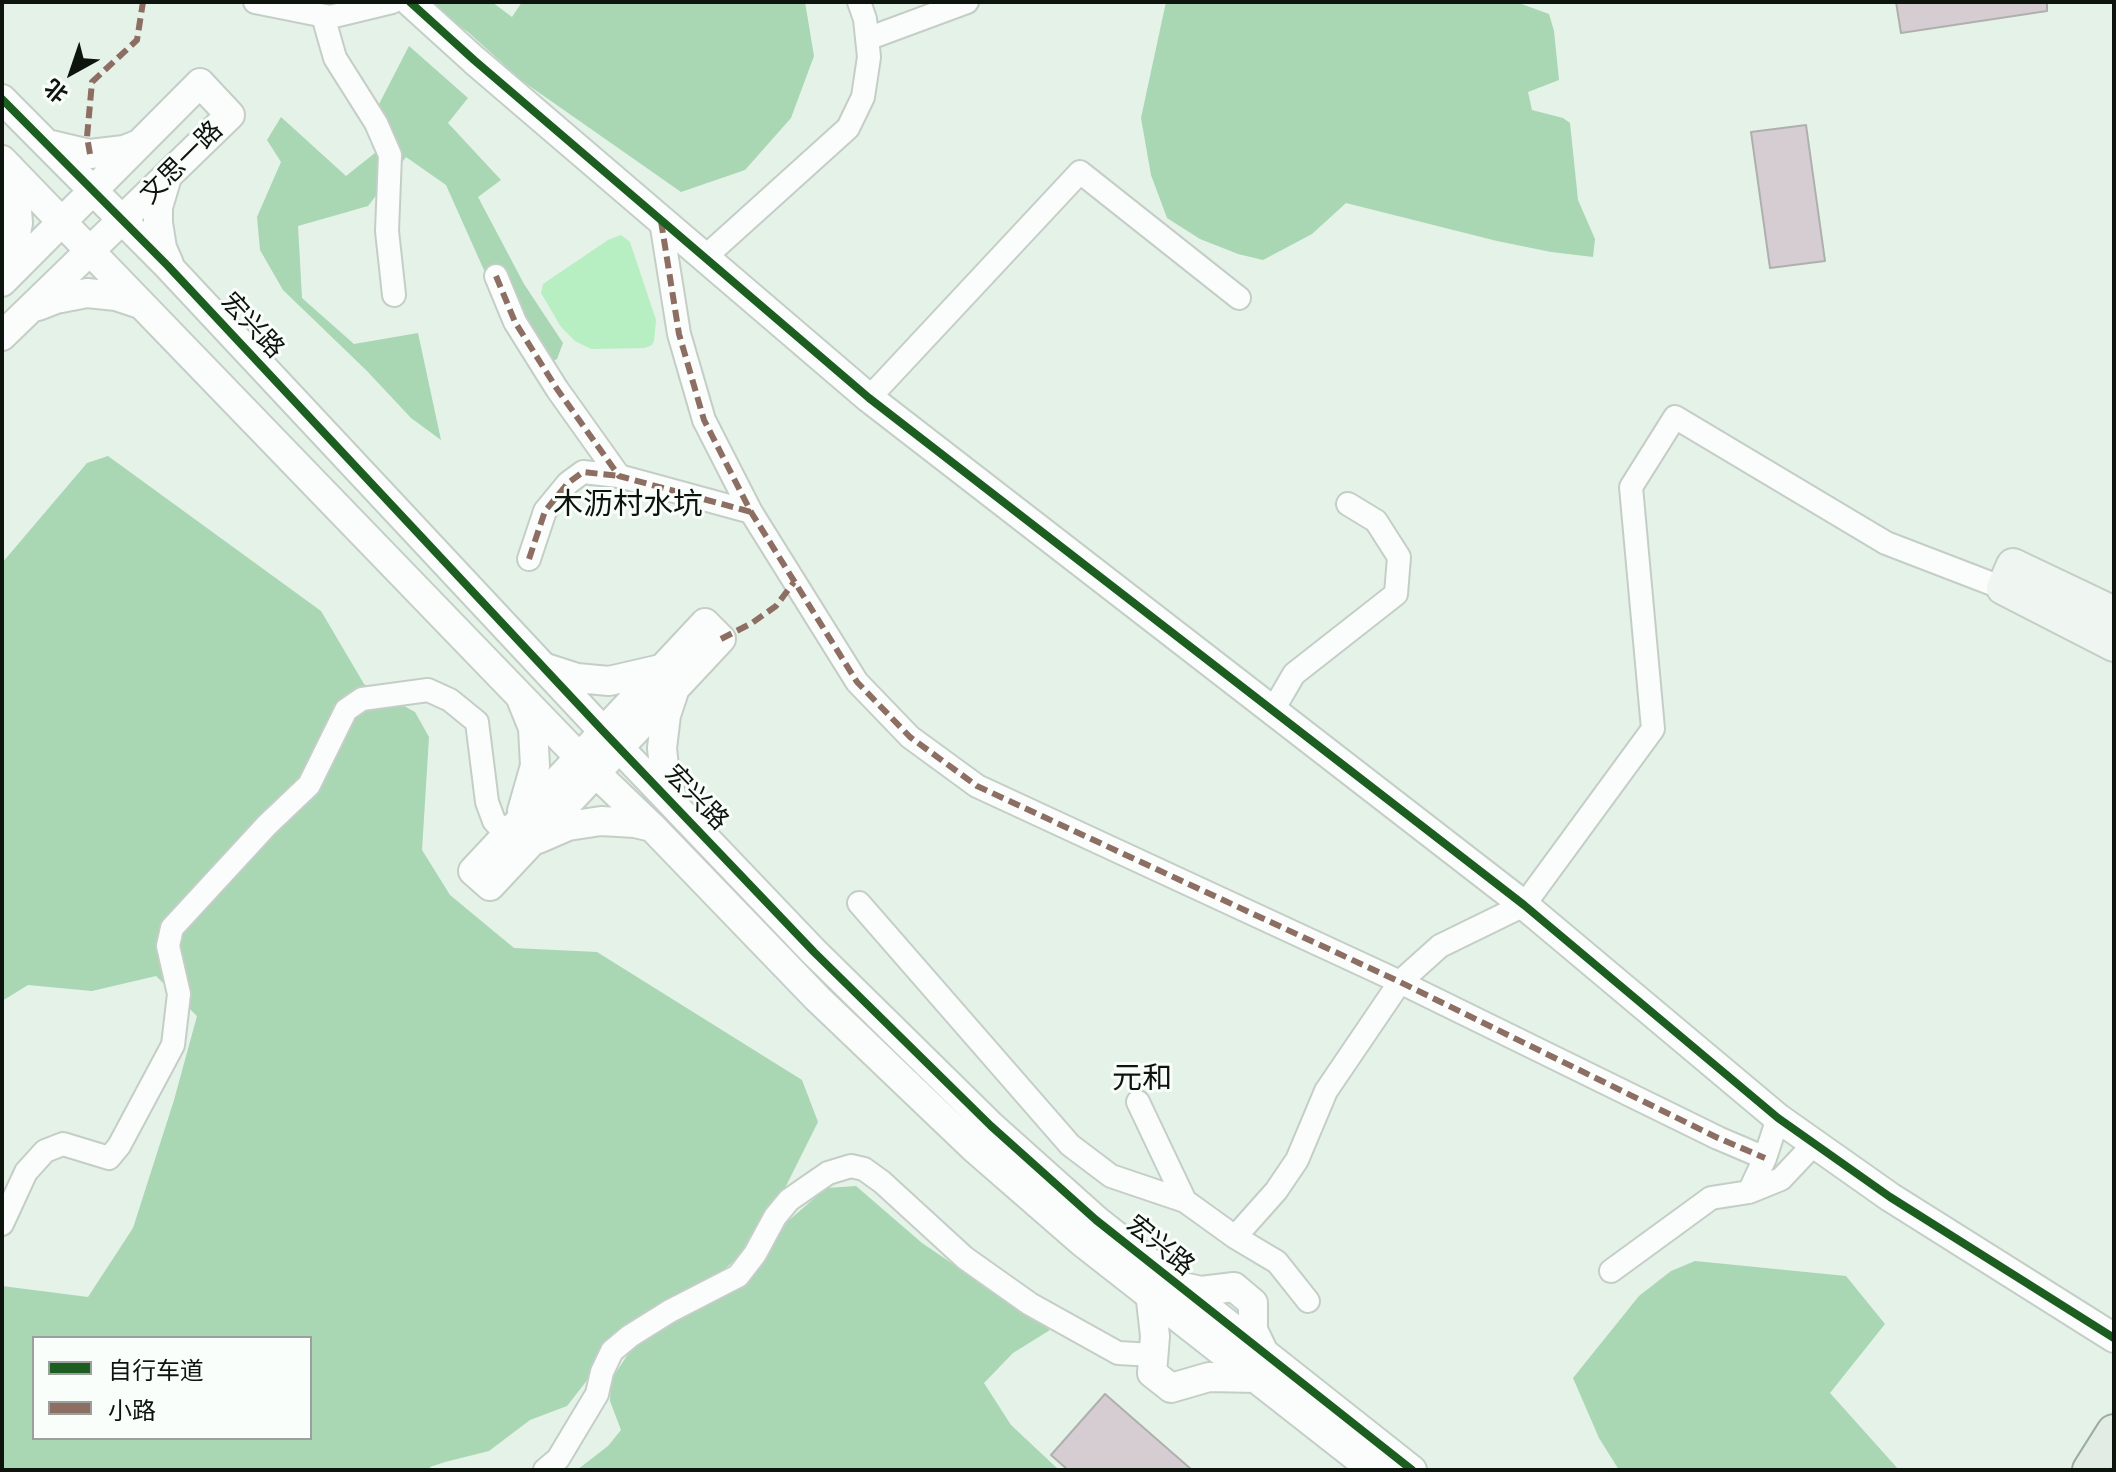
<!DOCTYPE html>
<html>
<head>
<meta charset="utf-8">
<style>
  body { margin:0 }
  #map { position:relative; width:2116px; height:1472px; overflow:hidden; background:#e5f2e8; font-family:Karla,"Noto Sans SC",sans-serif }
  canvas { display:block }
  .frame { position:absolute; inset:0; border:4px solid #0d140e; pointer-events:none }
  .legend { position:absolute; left:32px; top:1336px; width:280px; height:104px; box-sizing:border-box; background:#fafefa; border:2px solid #9ba09c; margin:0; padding:10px 14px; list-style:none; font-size:24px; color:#0d140e }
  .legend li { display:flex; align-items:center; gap:16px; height:40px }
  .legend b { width:40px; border:2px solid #9ba09c }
  .north { position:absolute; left:32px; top:32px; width:80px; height:80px; -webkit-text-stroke:6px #fafefa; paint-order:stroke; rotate:220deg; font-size:22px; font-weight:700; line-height:32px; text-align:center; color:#0d140e }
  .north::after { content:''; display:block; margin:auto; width:28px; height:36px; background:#0d140e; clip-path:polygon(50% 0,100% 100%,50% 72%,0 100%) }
</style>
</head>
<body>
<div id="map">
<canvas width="2116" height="1472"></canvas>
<div class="frame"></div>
<ul class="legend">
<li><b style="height:10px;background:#1b5e20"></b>自行车道</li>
<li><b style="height:10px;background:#8d6e63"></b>小路</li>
</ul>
<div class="north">北</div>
</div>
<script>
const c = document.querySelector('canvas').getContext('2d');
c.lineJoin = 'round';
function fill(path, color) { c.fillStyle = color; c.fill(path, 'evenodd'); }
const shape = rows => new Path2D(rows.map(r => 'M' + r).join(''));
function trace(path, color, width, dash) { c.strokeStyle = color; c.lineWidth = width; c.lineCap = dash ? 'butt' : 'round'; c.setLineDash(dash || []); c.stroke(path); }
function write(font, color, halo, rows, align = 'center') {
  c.font = font + ' Karla,"Noto Sans SC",sans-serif'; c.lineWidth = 6; c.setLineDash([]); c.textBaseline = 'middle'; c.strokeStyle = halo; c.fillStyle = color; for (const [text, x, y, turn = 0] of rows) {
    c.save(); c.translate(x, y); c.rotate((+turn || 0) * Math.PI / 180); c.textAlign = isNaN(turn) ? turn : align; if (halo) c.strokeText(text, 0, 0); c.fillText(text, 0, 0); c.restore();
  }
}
fill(shape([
  [425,2,492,2,512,17,522,2,805,2,814,56,791,118,745,170,681,192,521,80,468,32],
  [1166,2,1516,2,1549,14,1554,31,1559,80,1528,92,1532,110,1563,118,1570,123,1578,200,1595,239,1593,257,1551,252,1497,241,1346,203,1312,234,1263,260,1238,254,1200,239,1167,218,1151,175,1141,118],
  [409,46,468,98,448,123,501,180,478,197,524,284,563,343,557,359,537,370,496,297,446,185,406,157,368,206,298,226,302,298,354,344,418,333,441,440,411,418,367,371,283,290,260,250,257,217,281,162,267,140,281,117,346,176,395,137,377,108],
  [108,456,321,611,364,684,415,712,429,737,422,850,450,895,514,948,597,952,802,1080,818,1122,782,1194,762,1215,739,1256,714,1279,592,1374,567,1406,530,1420,489,1451,445,1462,430,1467,429,1470,2,1470,2,1286,88,1297,133,1228,174,1100,197,1016,156,976,92,991,28,985,2,1001,2,563,87,463],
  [34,1338,310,1338,310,1438,34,1438],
  [856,1186,922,1243,1050,1330,1013,1353,984,1383,1011,1425,1059,1470,577,1470,608,1446,621,1430,610,1401,611,1380,636,1342,755,1270,787,1222,826,1188],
  [1695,1261,1846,1276,1885,1324,1830,1393,1899,1470,1619,1470,1599,1438,1573,1378,1639,1296,1671,1271]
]), '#a9d6b3');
fill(shape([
  [621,235,630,242,656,320,654,341,652,345,645,348,591,349,575,341,561,327,541,293,543,284,608,240]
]), '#b7eec2');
const building = shape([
  [1896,2,2047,2,2047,11,1901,33,1896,2],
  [1806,125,1825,261,1770,268,1751,132,1806,125],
  [1105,1394,1192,1470,1068,1470,1051,1455,1105,1394]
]);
fill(building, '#d6cdd3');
trace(building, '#afb0ae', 2);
const minor = shape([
  [255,2,330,17,392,2],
  [323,16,335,58,376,123,390,155,387,231,394,295],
  [867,39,967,2],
  [661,221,679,334,704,420,751,512,857,682,910,737,977,786,1400,982,1718,1138,1765,1158],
  [704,258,848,128,863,97,869,57,865,19,859,2],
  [496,276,515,322,557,389,619,476,751,512],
  [869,398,1080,172,1239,298],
  [529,559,545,511,568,483,583,472,619,476],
  [1273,710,1294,674,1396,594,1399,557,1376,521,1348,504],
  [859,903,1070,1145,1111,1176,1185,1201,1235,1237,1276,1191,1297,1160,1326,1091,1400,982,1440,946,1524,905,1653,729,1631,487,1675,417,1886,543,2003,588],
  [1138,1102,1185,1201],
  [1778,1118,1765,1158,1749,1192,1781,1179,1814,1144],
  [2,1224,26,1172,45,1151,63,1144,109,1158,119,1146,173,1045,179,994,168,946,172,928,267,825,309,785,346,710,362,699,428,690,450,700,477,722,487,802,494,821,506,834],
  [1235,1237,1277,1262,1308,1301],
  [1611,1271,1711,1198,1749,1192],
  [545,1470,558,1459,597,1394,602,1372,612,1351,630,1336,670,1311,738,1276,755,1254,775,1217,789,1200,828,1173,851,1166,864,1169,882,1182,965,1258,1030,1304,1118,1353,1154,1355]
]);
const tertiary = shape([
  [410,2,474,60,869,398,1524,905,1778,1118,1890,1197,2114,1338],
  [2,99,168,266,603,731,814,952,991,1126,1096,1220,1412,1470],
  [52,145,90,154,124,150,139,144],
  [2,160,578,756,652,827,817,998,974,1148,1082,1242,1373,1470],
  [167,177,158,207,158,223,162,248,169,264],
  [4,275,12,255,18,223,15,185,10,168],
  [2,282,200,83,230,115,2,336],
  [38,306,56,299,87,293,116,296,140,304],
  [705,623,721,639,490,886,473,871,705,623],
  [546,668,577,678,609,681,661,669],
  [522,701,533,728,535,766,522,811],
  [672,799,664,767,662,748,666,715,674,691],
  [538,839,568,826,601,821,635,823,652,827],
  [1179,1286,1201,1291,1234,1287,1253,1303,1253,1330,1264,1353],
  [1150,1292,1155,1336,1152,1373,1171,1388,1209,1377,1257,1378]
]);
const secondary = shape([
  [2114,613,2013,565,2003,588,2114,645]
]);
const primary = shape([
  [2090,1470,2114,1432]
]);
trace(minor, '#c4cec6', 26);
trace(tertiary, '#c4cec6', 32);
trace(secondary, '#c4cec6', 36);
trace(primary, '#9aad9f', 38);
trace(minor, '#fbfdfc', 22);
trace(tertiary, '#fbfdfc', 28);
trace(secondary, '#eff5f0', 32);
trace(primary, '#e2ece5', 34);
trace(shape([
  [90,154,87,137,92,82,137,40,143,2],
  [661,221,679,334,704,420,751,512,857,682,910,737,977,786,1400,982,1718,1138,1765,1158],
  [496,276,515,322,557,389,619,476,751,512],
  [529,559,545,511,568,483,583,472,619,476],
  [721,639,752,623,776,606,794,582]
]), '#8d6e63', 6, [12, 6]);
trace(shape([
  [410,2,474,60,869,398,1524,905,1778,1118,1890,1197,2114,1338],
  [2,99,168,266,603,731,814,952,991,1126,1096,1220,1412,1470]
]), '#1b5e20', 8);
write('26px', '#0d140e', '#fafefa', [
  ["文思一路",182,163,-45],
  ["宏兴路",252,326,47],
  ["宏兴路",696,798,46],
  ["宏兴路",1160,1246,39]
]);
write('30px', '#0d140e', '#fafefa', [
  ["木沥村水坑",628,505],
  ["元和",1142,1079]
]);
</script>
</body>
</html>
